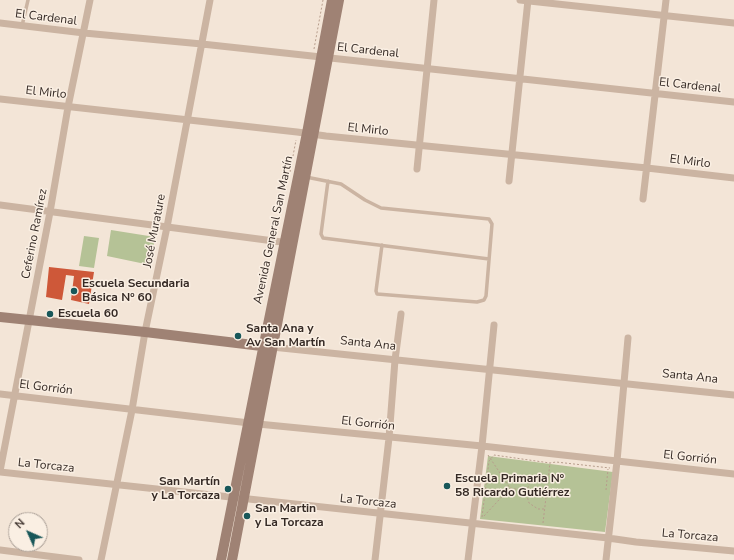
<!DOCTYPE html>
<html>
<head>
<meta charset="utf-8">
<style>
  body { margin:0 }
  #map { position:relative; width:734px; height:560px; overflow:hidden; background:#f3e5d7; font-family:"Nunito Sans",sans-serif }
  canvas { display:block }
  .north { position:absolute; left:8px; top:512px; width:40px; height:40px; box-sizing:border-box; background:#faefe3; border:1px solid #aba097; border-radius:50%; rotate:315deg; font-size:11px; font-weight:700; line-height:16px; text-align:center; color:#352a25 }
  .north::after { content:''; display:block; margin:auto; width:14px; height:18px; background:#185759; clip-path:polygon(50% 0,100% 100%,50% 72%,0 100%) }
</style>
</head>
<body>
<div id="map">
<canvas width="734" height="560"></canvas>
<div class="north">N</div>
</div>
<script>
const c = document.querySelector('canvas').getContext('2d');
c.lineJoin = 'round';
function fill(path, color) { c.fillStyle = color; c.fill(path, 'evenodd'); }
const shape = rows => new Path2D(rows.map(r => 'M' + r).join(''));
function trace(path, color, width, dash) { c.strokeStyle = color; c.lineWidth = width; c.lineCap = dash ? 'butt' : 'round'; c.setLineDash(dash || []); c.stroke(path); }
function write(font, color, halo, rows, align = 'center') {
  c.font = font + ' "Nunito Sans",sans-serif'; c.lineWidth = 3; c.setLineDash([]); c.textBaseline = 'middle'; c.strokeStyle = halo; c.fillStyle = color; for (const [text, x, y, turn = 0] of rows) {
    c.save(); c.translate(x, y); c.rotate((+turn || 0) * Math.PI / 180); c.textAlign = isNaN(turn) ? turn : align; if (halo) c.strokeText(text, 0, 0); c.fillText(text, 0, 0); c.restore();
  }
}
fill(shape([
  [111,230,155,237,150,265,107,256],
  [84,236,99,238,94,268,79,266],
  [488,456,613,472,605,532,480,519]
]), '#b5c296');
fill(shape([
  [49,267,94,272,89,304,71,300,74,276,66,275,62,300,46,297]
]), '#ce5839');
trace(shape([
  [314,49,323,0],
  [290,172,296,140],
  [488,455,510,488,527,491],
  [606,490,608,469],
  [544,509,538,509,529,503,527,496,527,491,529,484,536,478,548,477],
  [484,516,510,488],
  [482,517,489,461,494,455,550,463,556,462,610,468],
  [543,523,550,463]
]), '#b79d8c', 1, [2, 2]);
trace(shape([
  [22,26,28,0],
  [306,177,341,184,365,200,381,208,489,219,492,224,486,296,484,300,477,302,377,294,376,291,382,245],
  [328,181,321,234,323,238,489,259]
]), '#cbb4a2', 3.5);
trace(shape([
  [520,0,734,23],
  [0,23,84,33,202,44,734,102],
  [0,99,297,132,326,136,647,168,734,178],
  [417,169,434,0],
  [509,181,528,0],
  [643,199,666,0],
  [0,205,289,243],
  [272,347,734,395],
  [0,394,258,424,482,446,734,474],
  [0,471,50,212,68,107,90,0],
  [0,472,608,538,636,542,734,551],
  [0,550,79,560],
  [101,560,132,410,145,332,167,227,210,0],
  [375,560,389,438,395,360,401,314],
  [468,560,482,446,494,325],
  [606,560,617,461,628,338]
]), '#cbb4a2', 7);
trace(shape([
  [0,317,145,332,270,347],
  [221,560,262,354,307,133,332,0],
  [232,560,339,0]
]), '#9f8274', 10);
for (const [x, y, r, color] of [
  [74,291,4,"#185759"],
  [50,314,4,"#185759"],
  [238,336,4,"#185759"],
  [447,486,4,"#185759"],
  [228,489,4,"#185759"],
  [247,516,4,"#185759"]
]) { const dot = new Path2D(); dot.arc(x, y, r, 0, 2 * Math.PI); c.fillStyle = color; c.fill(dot); trace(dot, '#faefe3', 1.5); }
write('12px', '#352a25', '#faefe3', [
  ["El Cardenal",46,18,7],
  ["El Cardenal",368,51,6],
  ["El Cardenal",690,86,6],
  ["El Mirlo",46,93,6],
  ["El Mirlo",368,130,6],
  ["El Mirlo",690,162,7],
  ["Avenida General San Martín",274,230,-78],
  ["José Murature",155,231,-79],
  ["Ceferino Ramírez",35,234,-79],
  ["Santa Ana",368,344,6],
  ["Santa Ana",690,377,6],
  ["El Gorrión",46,388,7],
  ["El Gorrión",368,424,6],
  ["El Gorrión",690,458,6],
  ["La Torcaza",46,466,6],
  ["La Torcaza",368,502,6],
  ["La Torcaza",690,536,5]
]);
write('bold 12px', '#352a25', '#faefe3', [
  ["Escuela Secundaria",82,284],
  ["Básica Nº 60",82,298],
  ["Escuela 60",58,314],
  ["Santa Ana y",246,329],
  ["Av San Martín",246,343],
  ["Escuela Primaria Nº",455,479],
  ["58 Ricardo Gutiérrez",455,493],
  ["San Martín",220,482,"right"],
  ["y La Torcaza",220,496,"right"],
  ["San Martin",255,509],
  ["y La Torcaza",255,523]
], 'left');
</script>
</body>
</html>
